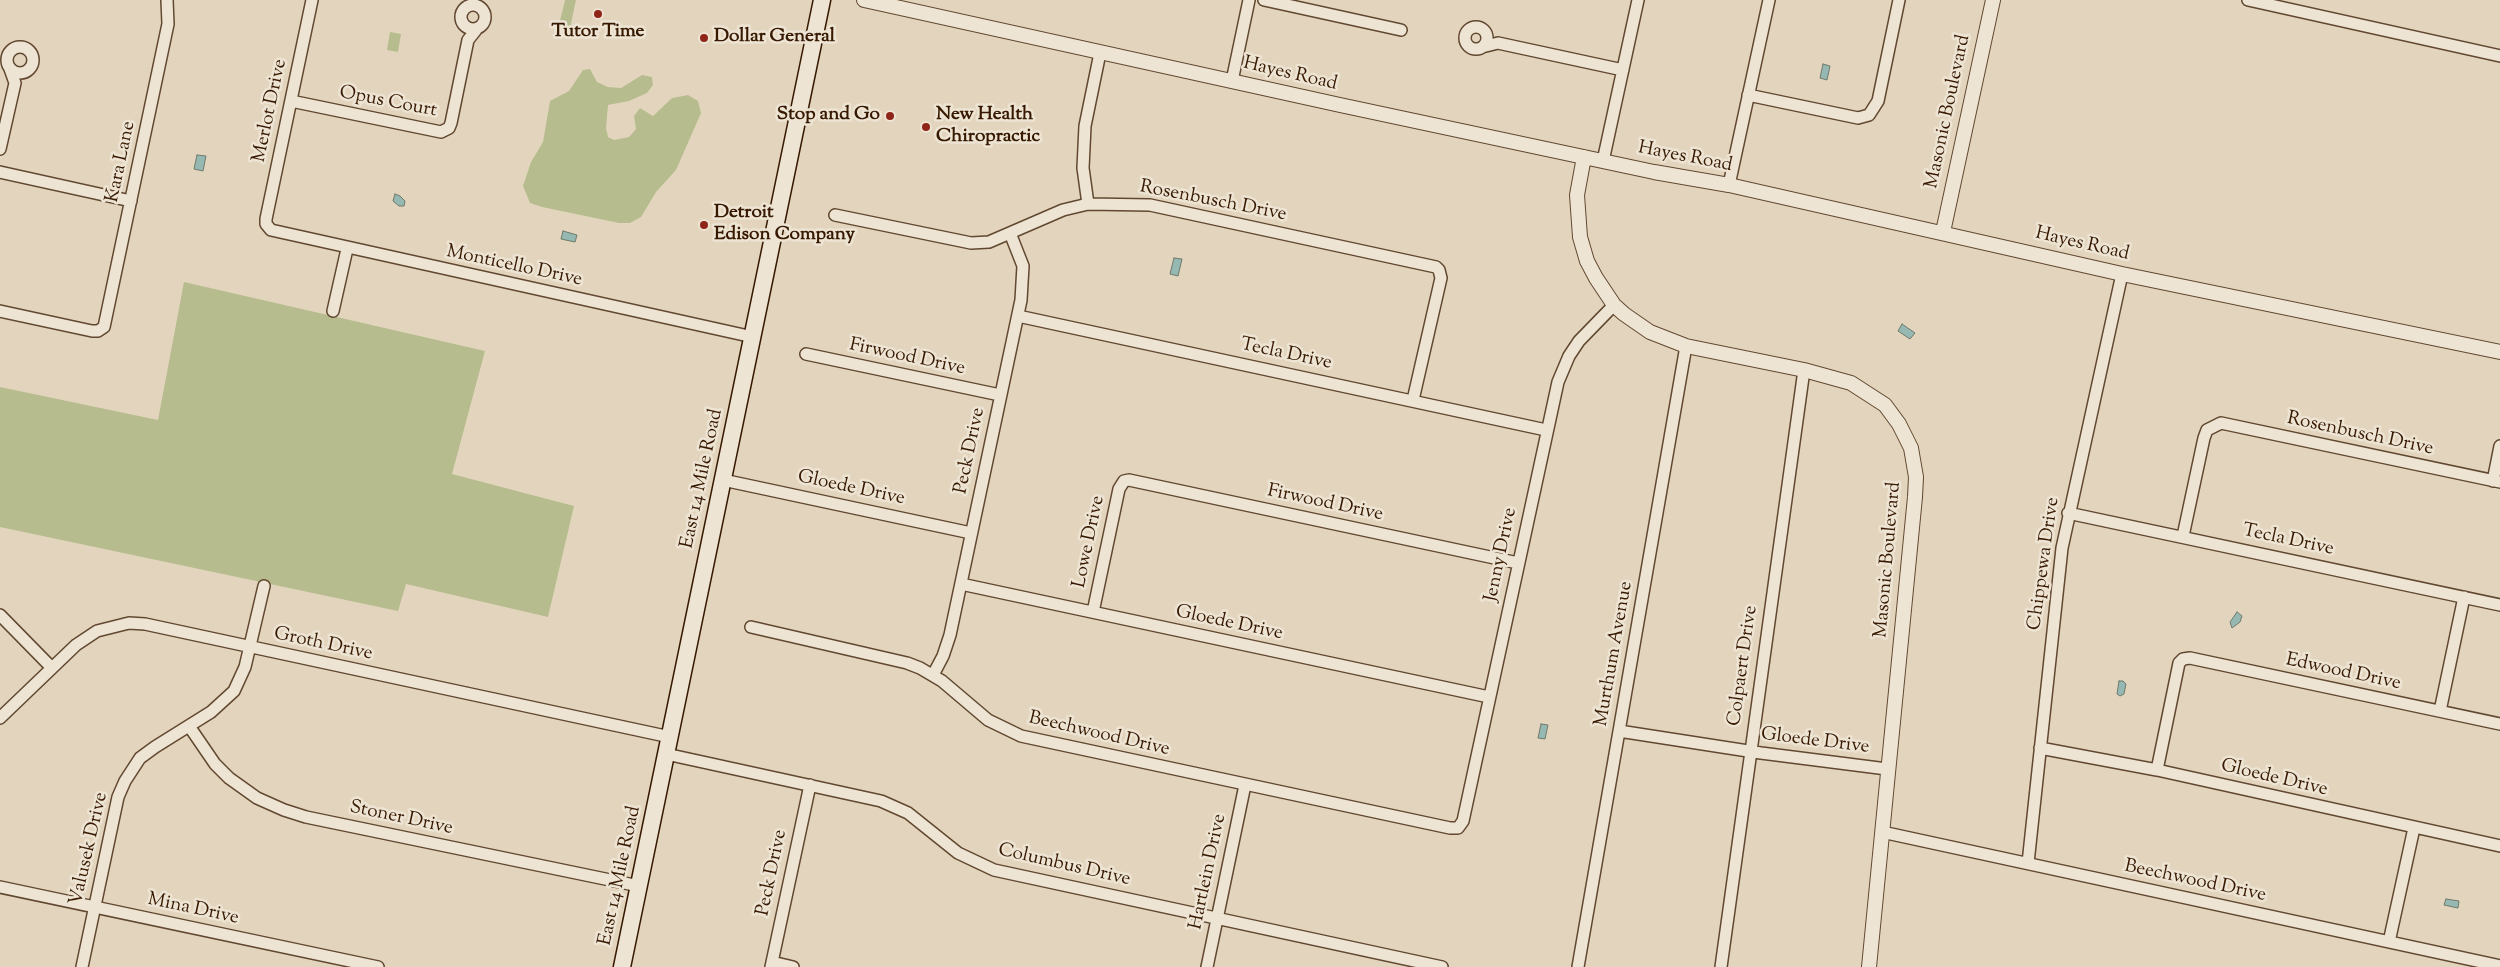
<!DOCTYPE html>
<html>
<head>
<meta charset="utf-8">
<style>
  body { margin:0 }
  canvas { display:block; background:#e3d5bd }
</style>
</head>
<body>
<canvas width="2500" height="967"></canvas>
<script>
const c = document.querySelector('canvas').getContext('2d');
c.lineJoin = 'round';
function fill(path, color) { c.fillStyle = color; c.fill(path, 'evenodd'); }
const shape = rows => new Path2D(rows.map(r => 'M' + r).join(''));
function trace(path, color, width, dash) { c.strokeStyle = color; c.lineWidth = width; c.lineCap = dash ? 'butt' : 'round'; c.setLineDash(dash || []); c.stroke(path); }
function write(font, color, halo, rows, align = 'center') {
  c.font = font + ' "Sorts Mill Goudy",serif'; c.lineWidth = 5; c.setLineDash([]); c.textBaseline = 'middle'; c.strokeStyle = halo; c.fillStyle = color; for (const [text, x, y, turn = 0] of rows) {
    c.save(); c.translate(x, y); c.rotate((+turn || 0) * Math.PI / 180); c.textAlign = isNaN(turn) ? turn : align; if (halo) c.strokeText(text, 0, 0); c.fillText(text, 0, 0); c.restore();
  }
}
fill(shape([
  [565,0,576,0,570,28,559,25],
  [390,32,401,34,398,52,387,50],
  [590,69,597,82,608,87,621,88,642,75,652,77,653,85,647,93,629,101,608,105,606,128,608,137,614,140,629,137,636,129,634,116,640,108,653,116,672,98,688,95,698,101,701,113,676,170,656,192,641,217,630,223,619,223,542,207,530,203,523,186,531,162,543,142,550,101,569,91,583,70],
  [184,282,485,351,452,474,574,506,548,617,406,584,398,611,0,527,0,387,158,420]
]), '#b7bc8f');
const water = shape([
  [1823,64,1830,66,1827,80,1820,78,1823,64],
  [197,155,206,156,203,171,194,169,197,155],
  [395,194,400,196,405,201,404,206,399,206,393,201,395,194],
  [563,231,577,235,575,242,561,239,563,231],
  [1174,258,1182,259,1178,276,1170,274,1174,258],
  [1902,324,1915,333,1910,339,1898,331,1902,324],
  [2237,612,2242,616,2240,622,2232,628,2230,622,2237,612],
  [2119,681,2123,681,2126,684,2124,694,2120,696,2117,694,2119,681],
  [1541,724,1548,725,1545,739,1538,738,1541,724],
  [2446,899,2459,901,2458,908,2444,905,2446,899]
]);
fill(water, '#95b9b2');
trace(water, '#6f796b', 1);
const minor = shape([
  [312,0,266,219,266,224,271,230,753,337],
  [1264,0,1401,30],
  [2248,0,2500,56],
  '461 17a12 12 0 1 1 24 0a12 12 0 1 1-24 0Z',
  '1465 38a11 11 0 1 1 22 0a11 11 0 1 1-22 0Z',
  [1482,47,1498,43,1623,70],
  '7 60a13 13 0 1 1 26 0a13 13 0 1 1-26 0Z',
  [1232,81,1249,0],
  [1748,95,1858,118,1869,115,1878,101,1899,0],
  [291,101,441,132,449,128,451,123,468,40,476,30],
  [0,149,15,83,10,69],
  [1603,161,1638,0],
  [0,172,131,201],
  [1729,185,1769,0],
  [1088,204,1083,168,1085,126,1100,53],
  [835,215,971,243,989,242,1063,210,1088,204,1150,205,1436,267,1439,270,1441,278,1413,400],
  [0,311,92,331,98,331,104,327,168,24,167,0],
  [333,311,347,249],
  [1018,316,1546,430],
  [806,354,1000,395],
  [723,480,971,533],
  [2493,481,2500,446],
  [2068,513,2500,605],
  [2183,536,2204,438,2207,430,2221,423,2500,482],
  [961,584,1489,697],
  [1093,612,1119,489,1124,481,1129,480,1518,563],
  [0,615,52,668],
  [751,627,907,663,920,668,942,681,988,720,1021,736,1450,828,1458,828,1463,821,1558,382,1569,356,1579,341,1614,305],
  [933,675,943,656,950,635,1021,300,1023,266,1010,233],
  [2440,711,2464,597],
  [0,718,76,645,97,631,129,623,145,624,670,737],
  [189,726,215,764,229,778,257,798,284,810,306,817,639,886],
  [1619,731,1761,753,1887,769],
  [2040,748,2157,770,2500,846],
  [666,754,881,801,908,813,958,853,994,870,1442,967],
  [2157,770,2179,663,2183,659,2190,658,2500,724],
  [1882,832,2500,966],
  [2028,863,2062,548,2122,274],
  [0,887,378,967],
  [2389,942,2414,828],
  [772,962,793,967],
  [82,967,118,797,125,781,140,758,155,747,211,712,234,691,245,667,264,586],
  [771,967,810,785],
  [1207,967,1245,785],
  [1578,967,1686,346],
  [1721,967,1804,370]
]);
const tertiary = shape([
  [864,0,1340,105,1654,172,1729,185,2122,274,2500,352],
  [1584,157,1577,195,1580,237,1587,261,1596,278,1614,305,1624,314,1650,332,1686,346,1804,370,1851,383,1885,405,1899,424,1911,448,1916,477,1915,497,1869,967],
  [1943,232,1993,0]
]);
const secondary = shape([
  [622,967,822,0]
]);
trace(minor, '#624830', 14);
trace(tertiary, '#624830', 16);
trace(secondary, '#371901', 19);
trace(minor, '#ede4d4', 11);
trace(tertiary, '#ede4d4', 14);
trace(secondary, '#ede4d4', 16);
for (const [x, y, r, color] of [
  [598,14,5,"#8f2418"],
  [704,38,5,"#8f2418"],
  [890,116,5,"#8f2418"],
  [926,127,5,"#8f2418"],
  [704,225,5,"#8f2418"]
]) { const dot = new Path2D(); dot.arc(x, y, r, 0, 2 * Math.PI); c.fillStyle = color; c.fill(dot); trace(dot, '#ede4d4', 2); }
write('bold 19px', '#371901', '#ede4d4', [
  ["Tutor Time",598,33,"center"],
  ["Dollar General",714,38],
  ["Stop and Go",880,116,"right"],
  ["New Health",936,116],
  ["Chiropractic",936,138],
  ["Detroit",714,214],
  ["Edison Company",714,236]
], 'left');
write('19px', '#371901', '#ede4d4', [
  ["Hayes Road",1290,75,13],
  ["Opus Court",388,103,11],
  ["Merlot Drive",271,111,-78],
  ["Masonic Boulevard",1949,112,-78],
  ["Hayes Road",1685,158,11],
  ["Kara Lane",122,162,-78],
  ["Rosenbusch Drive",1213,202,11],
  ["Hayes Road",2082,245,13],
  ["Monticello Drive",514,267,12],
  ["Tecla Drive",1286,355,12],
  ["Firwood Drive",907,358,12],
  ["Rosenbusch Drive",2360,435,12],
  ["Peck Drive",971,451,-78],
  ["East 14 Mile Road",703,479,-78],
  ["Gloede Drive",851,489,12],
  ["Firwood Drive",1325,504,12],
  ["Tecla Drive",2288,541,12],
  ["Lowe Drive",1090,542,-78],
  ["Jenny Drive",1502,555,-78],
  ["Masonic Boulevard",1889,560,-85],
  ["Chippewa Drive",2045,564,-82],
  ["Gloede Drive",1229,624,12],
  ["Groth Drive",323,645,12],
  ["Murthum Avenue",1615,654,-80],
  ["Colpaert Drive",1744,666,-82],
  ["Edwood Drive",2343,673,12],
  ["Beechwood Drive",1099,735,13],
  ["Gloede Drive",1815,742,7],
  ["Gloede Drive",2274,779,13],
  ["Stoner Drive",401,819,12],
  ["Valusek Drive",90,849,-77],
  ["Columbus Drive",1064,866,13],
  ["Hartlein Drive",1209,872,-78],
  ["Peck Drive",773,873,-78],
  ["East 14 Mile Road",621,876,-78],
  ["Beechwood Drive",2195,882,12],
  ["Mina Drive",193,910,12]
]);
</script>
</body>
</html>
